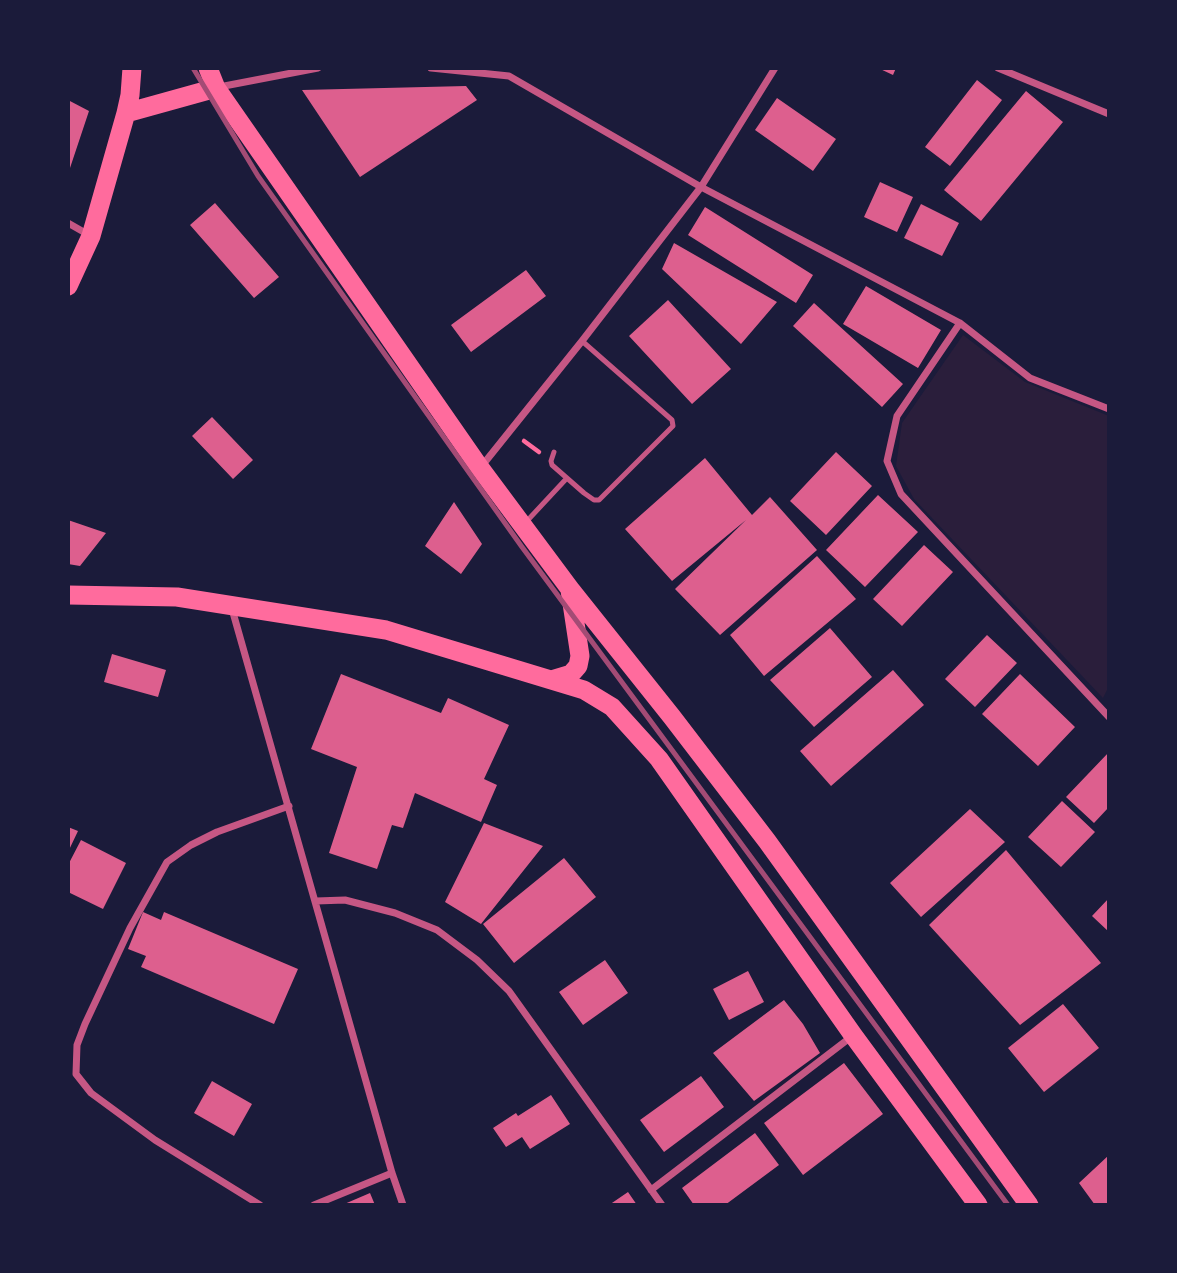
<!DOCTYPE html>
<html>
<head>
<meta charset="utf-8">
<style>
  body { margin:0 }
  #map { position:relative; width:1177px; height:1273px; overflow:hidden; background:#1b1b3a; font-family:"Work Sans",sans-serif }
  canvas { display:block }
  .frame { position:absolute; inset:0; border:70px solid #1b1b3a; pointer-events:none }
</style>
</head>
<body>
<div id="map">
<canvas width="1177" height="1273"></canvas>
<div class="frame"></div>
</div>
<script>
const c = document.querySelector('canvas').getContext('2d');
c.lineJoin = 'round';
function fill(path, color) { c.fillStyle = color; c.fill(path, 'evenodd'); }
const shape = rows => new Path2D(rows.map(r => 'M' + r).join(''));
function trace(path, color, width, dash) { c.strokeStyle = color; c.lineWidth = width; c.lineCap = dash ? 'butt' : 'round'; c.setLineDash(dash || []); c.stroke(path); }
fill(shape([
  [963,335,1025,382,1109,416,1109,686,1103,698,914,499,896,466,902,423]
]), '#2a1e3b');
fill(shape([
  [878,68,896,68,893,75],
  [977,80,1002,100,950,166,925,147],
  [466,86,477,100,360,177,302,90],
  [1026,91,1063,122,981,221,944,190],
  [777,98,836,139,813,171,755,130],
  [68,100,89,111,69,171,68,171],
  [880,182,913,197,897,232,864,217],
  [215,203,279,277,254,298,190,225],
  [921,204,959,223,942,256,904,238],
  [705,207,813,275,796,303,688,235],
  [674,243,777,302,741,344,662,269],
  [526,270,546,296,471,352,451,325],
  [866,286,941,330,918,368,843,324],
  [668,300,731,369,692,404,629,336],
  [814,303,903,384,882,407,793,326],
  [212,417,253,460,233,479,192,436],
  [836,452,872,486,826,535,790,501],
  [705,458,752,515,770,497,817,550,720,635,675,589,746,520,672,581,625,529],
  [878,495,918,532,865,587,826,550],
  [454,502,482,544,461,574,425,546],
  [68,520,106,533,80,566,68,564],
  [924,545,953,572,902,626,873,599],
  [817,556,856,599,764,676,730,635],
  [830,628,872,677,814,727,770,680],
  [987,635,1017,663,975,707,945,679],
  [112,654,166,670,158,697,104,682],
  [893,670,924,705,831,786,800,751],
  [341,674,441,713,448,698,509,725,484,779,497,785,481,822,415,793,403,828,392,825,377,869,329,853,357,767,311,749],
  [1020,674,1075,727,1038,766,982,714],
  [1109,752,1109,807,1094,823,1066,797],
  [1062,801,1095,832,1061,867,1028,837],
  [970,809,1005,842,921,917,890,883],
  [484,823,543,846,481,924,445,902],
  [68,827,78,831,68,852],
  [81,840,126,863,103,909,68,892,68,865],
  [1006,850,1101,963,1020,1025,929,925],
  [564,858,596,897,514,963,483,924],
  [1109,898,1109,932,1092,916],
  [143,912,161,920,164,912,298,969,274,1024,141,967,146,956,128,949],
  [605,960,628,993,583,1025,559,992],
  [748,971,764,1002,729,1020,713,989],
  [784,1000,803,1024,820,1053,754,1101,713,1053],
  [1063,1004,1099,1048,1044,1092,1008,1048],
  [844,1063,883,1114,803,1175,764,1123],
  [701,1076,724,1107,664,1152,640,1120],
  [212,1081,252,1104,234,1136,194,1113],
  [551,1095,570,1124,530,1149,522,1137,506,1147,493,1128,516,1113,518,1116],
  [755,1133,779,1165,725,1205,694,1205,682,1188],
  [1109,1155,1109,1205,1095,1205,1079,1183],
  [628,1192,637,1205,609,1205],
  [370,1193,375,1205,342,1205]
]), '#dd5f8e');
trace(shape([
  [524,441,539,452]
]), '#ff6b9d', 4.5);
trace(shape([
  [554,452,551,461,552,465,584,493,594,500,599,500,673,426,672,420,582,341],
  [526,522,567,478]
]), '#c65784', 5);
trace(shape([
  [431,68,509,76,701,187,960,323,1030,378,1109,409],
  [998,68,1109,114],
  [219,87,318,68],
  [68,223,89,235],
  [960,323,897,416,887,461,901,494,1109,717],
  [481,467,582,341,701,187,775,68],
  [232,609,392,1173,403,1205],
  [316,901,345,900,395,913,437,930,477,960,509,991,662,1205],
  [651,1190,851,1037],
  [260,1205,155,1140,91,1093,76,1074,77,1045,85,1024,130,928,167,862,191,845,217,832,289,806],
  [314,1205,392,1173]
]), '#c65784', 7);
trace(shape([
  [208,68,216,88,480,468,570,589,672,717,767,841,1029,1205],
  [126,113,216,88],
  [68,286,91,236,126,113,130,95,132,68],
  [68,595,177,597,386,630,584,690,612,707,659,759,853,1035,978,1205],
  [551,680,571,674,578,666,580,656,570,590]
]), '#ff6b9d', 19);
trace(shape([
  [193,68,258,176,522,547,1008,1205]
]), '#a44b75', 5);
</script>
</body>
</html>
